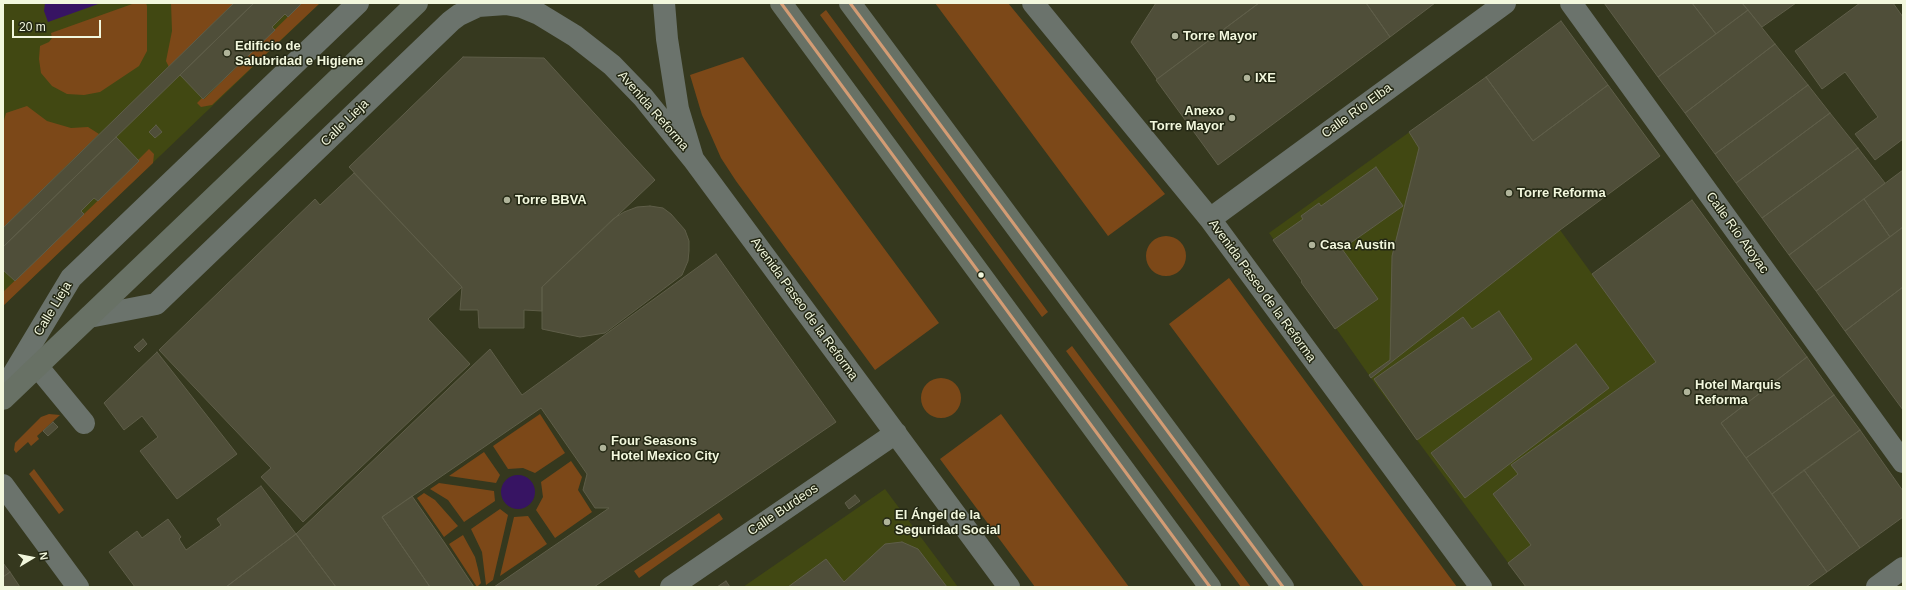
<!DOCTYPE html>
<html>
<head>
<meta charset="utf-8">
<style>
  body { margin:0 }
  #map { position:relative; width:1906px; height:590px; overflow:hidden; background:#35381e; font-family:Arial,sans-serif }
  canvas { display:block }
  .frame { position:absolute; inset:0; border:4px solid #f2f7dd; pointer-events:none }
  .north { position:absolute; left:12px; top:538px; width:40px; height:40px; -webkit-text-stroke:3px #242814; paint-order:stroke; rotate:80deg; font-size:11px; font-weight:700; line-height:16px; text-align:center; color:#f2f7dd }
  .north::after { content:''; display:block; margin:auto; width:14px; height:18px; background:#f2f7dd; clip-path:polygon(50% 0,100% 100%,50% 72%,0 100%) }
  .scale { position:absolute; left:12px; top:20px; width:89px; height:18px; box-sizing:border-box; border:2px solid #f2f7dd; border-top:0; padding-left:5px; font-size:12px; line-height:14px; white-space:nowrap; color:#f2f7dd; -webkit-text-stroke:3px #242814; paint-order:stroke }
</style>
</head>
<body>
<div id="map">
<canvas width="1906" height="590"></canvas>
<div class="frame"></div>
<div class="north">N</div>
<div class="scale">20 m</div>
</div>
<script>
const c = document.querySelector('canvas').getContext('2d');
c.lineJoin = 'round';
function fill(path, color) { c.fillStyle = color; c.fill(path, 'evenodd'); }
const shape = rows => new Path2D(rows.map(r => 'M' + r).join(''));
function trace(path, color, width, dash) { c.strokeStyle = color; c.lineWidth = width; c.lineCap = dash ? 'butt' : 'round'; c.setLineDash(dash || []); c.stroke(path); }
function write(font, color, halo, rows, align = 'center') {
  c.font = font + ' Arial,sans-serif'; c.lineWidth = 3; c.setLineDash([]); c.textBaseline = 'middle'; c.strokeStyle = halo; c.fillStyle = color; for (const [text, x, y, turn = 0] of rows) {
    c.save(); c.translate(x, y); c.rotate((+turn || 0) * Math.PI / 180); c.textAlign = isNaN(turn) ? turn : align; if (halo) c.strokeText(text, 0, 0); c.fillText(text, 0, 0); c.restore();
  }
}
fill(shape([
  [3,3,320,3,3,306],
  [1486,77,1533,141,1608,85,1660,156,1560,230,1592,274,1692,200,1807,357,1721,423,1827,572,1806,587,1526,587,1371,378,1269,233],
  [885,489,958,587,743,587]
]), '#414812');
fill(shape([
  [135,3,146,3,147,6,147,51,139,66,100,92,84,95,67,94,52,86,41,73,39,59,40,46,49,42,52,38,51,33],
  [171,3,234,3,169,67,166,61,172,31],
  [302,3,320,3,212,105,201,107,197,103,202,98,204,99],
  [935,3,1008,3,1165,194,1108,236],
  [826,10,1048,312,1042,317,820,15],
  [743,57,939,323,875,370,736,181,721,158,702,115,690,75],
  [27,106,47,121,71,128,88,127,99,134,3,228,3,124,6,113],
  [149,149,154,154,153,163,3,306,3,292,139,161,138,160],
  '1146 256a20 20 0 1 1 40 0a20 20 0 1 1-40 0Z',
  [1229,278,1457,587,1364,587,1169,324],
  [1072,346,1251,587,1241,587,1066,351],
  '921 398a20 20 0 1 1 40 0a20 20 0 1 1-40 0Z',
  [49,414,60,415,37,436,39,439,31,446,28,442,16,453,14,450,15,443,41,417],
  [540,414,565,453,535,473,523,468,508,469,493,446],
  [1001,414,1129,587,1035,587,940,459],
  [484,452,500,475,496,483,449,476],
  [571,461,582,477,578,490,592,512,555,538,536,510,543,497,541,482],
  [34,469,64,510,59,514,29,474],
  [439,483,494,491,495,501,464,522,448,500,430,489],
  [424,493,435,500,458,526,444,537,417,498],
  [500,509,508,515,493,580,486,585,482,552,471,529],
  [719,513,723,519,639,578,634,571],
  [528,516,547,544,500,576,514,517],
  [463,535,475,557,478,569,481,583,477,587,449,544]
]), '#7c4818');
fill(shape([
  [45,3,101,3,48,22,44,11],
  '501 492a17 17 0 1 1 34 0a17 17 0 1 1-34 0Z'
]), '#371463');
const building = shape([
  [234,3,254,3,3,247,3,228,234,3],
  [254,3,302,3,288,17,285,14,272,27,275,30,203,99,180,75,254,3],
  [1156,3,1259,3,1157,79,1131,42,1156,3],
  [1259,3,1366,3,1390,37,1218,165,1156,80,1259,3],
  [1366,3,1435,3,1390,37,1366,3],
  [1604,3,1692,3,1716,34,1658,77,1604,3],
  [1692,3,1742,3,1748,10,1716,34,1692,3],
  [1742,3,1796,3,1762,27,1742,3],
  [1860,3,1893,3,1903,17,1903,139,1875,160,1855,134,1878,117,1845,72,1822,89,1795,51,1860,3],
  [1748,10,1775,44,1685,113,1658,77,1748,10],
  [1561,21,1608,85,1533,141,1486,77,1561,21],
  [1775,44,1808,85,1715,154,1685,113,1775,44],
  [463,57,544,58,655,180,542,287,542,311,524,310,524,328,479,328,478,310,460,310,462,287,349,167,463,57],
  [1486,77,1533,141,1608,85,1660,156,1560,230,1371,378,1369,375,1390,360,1392,256,1419,148,1409,132,1486,77],
  [1808,85,1830,113,1736,183,1715,154,1808,85],
  [1830,113,1858,148,1762,218,1736,183,1830,113],
  [156,125,162,132,155,138,149,132,156,125],
  [116,137,139,161,98,201,94,198,81,211,84,214,15,281,3,270,3,247,116,137],
  [1858,148,1885,183,1789,255,1762,218,1858,148],
  [1376,167,1403,206,1342,249,1378,299,1335,329,1301,282,1302,281,1273,240,1303,219,1301,216,1319,203,1321,206,1376,167],
  [1903,170,1903,227,1890,237,1864,199,1903,170],
  [354,173,462,287,428,319,470,364,303,522,261,477,271,468,159,350,315,199,320,205,354,173],
  [1864,199,1890,237,1816,291,1789,255,1864,199],
  [1692,200,1807,357,1721,423,1827,572,1806,587,1526,587,1508,563,1531,545,1493,494,1518,474,1511,465,1656,362,1592,274,1692,200],
  [650,206,663,208,671,214,685,230,689,241,689,251,688,261,682,275,605,333,580,337,542,329,542,287,613,219,624,212,637,207,650,206],
  [1903,227,1903,287,1845,331,1816,291,1903,227],
  [716,254,836,422,594,587,494,587,609,508,595,508,583,490,587,474,541,408,382,517,430,587,336,587,296,534,490,349,522,395,716,254],
  [1903,287,1903,410,1845,331,1903,287],
  [1499,311,1532,359,1417,440,1374,379,1463,317,1472,329,1499,311],
  [143,339,147,344,139,352,134,347,143,339],
  [1576,344,1609,388,1465,498,1431,453,1576,344],
  [157,352,237,454,177,499,140,451,158,437,142,416,124,430,104,403,157,352],
  [1807,357,1834,395,1746,458,1721,423,1807,357],
  [1834,395,1860,430,1772,494,1746,458,1834,395],
  [53,422,58,427,48,436,43,431,53,422],
  [1860,430,1903,491,1903,517,1860,548,1804,470,1860,430],
  [1804,470,1860,548,1827,572,1772,494,1804,470],
  [261,486,296,534,226,587,135,587,109,552,137,531,142,538,168,519,181,537,179,539,186,550,221,525,217,519,261,486],
  [855,495,860,501,849,509,845,503,855,495],
  [412,496,444,542,474,587,430,587,382,517,412,496],
  [296,534,336,587,226,587,296,534],
  [902,542,918,549,947,587,788,587,826,559,844,582,885,544,902,542],
  [3,563,10,572,3,577,3,563],
  [10,572,20,587,3,587,3,577,10,572],
  [726,581,730,587,717,587,726,581]
]);
fill(building, '#4f4e39');
trace(building, '#5f5e49', 1);
trace(shape([
  [664,3,667,39,678,109,693,159,1009,587],
  [1033,3,1210,219,1481,587],
  [1571,3,1903,462],
  [1210,219,1505,3],
  [89,317,156,304,451,21,459,15,478,6,506,4,522,7,539,14,575,36,612,65,643,97,693,159],
  [37,366,84,423],
  [3,391,71,278,358,3],
  [3,485,78,587],
  [671,587,896,433],
  [1877,587,1903,568]
]), '#6b736c', 22);
trace(shape([
  [781,3,1210,587],
  [850,3,1283,587],
  [3,399,417,3]
]), '#687165', 22);
trace(shape([
  [781,3,1210,587],
  [850,3,1283,587]
]), '#d39c74', 3);
for (const [x, y, r, color] of [
  [1175,36,4,"#b0b49a"],
  [227,53,4,"#b0b49a"],
  [1247,78,4,"#b0b49a"],
  [1232,118,4,"#b0b49a"],
  [1509,193,4,"#b0b49a"],
  [507,200,4,"#b0b49a"],
  [1312,245,4,"#b0b49a"],
  [981,275,3.5,"#f2f7dd"],
  [1687,392,4,"#b0b49a"],
  [603,448,4,"#b0b49a"],
  [887,522,4,"#b0b49a"]
]) { const dot = new Path2D(); dot.arc(x, y, r, 0, 2 * Math.PI); c.fillStyle = color; c.fill(dot); trace(dot, '#242814', 1.5); }
write('bold 13px', '#f2f7dd', '#242814', [
  ["Torre Mayor",1183,36],
  ["Edificio de",235,46],
  ["Salubridad e Higiene",235,61],
  ["IXE",1255,78],
  ["Anexo",1224,111,"right"],
  ["Torre Mayor",1224,126,"right"],
  ["Torre Reforma",1517,193],
  ["Torre BBVA",515,200],
  ["Casa Austin",1320,245],
  ["Hotel Marquis",1695,385],
  ["Reforma",1695,400],
  ["Four Seasons",611,441],
  ["Hotel Mexico City",611,456],
  ["El Ángel de la",895,515],
  ["Seguridad Social",895,530]
], 'left');
write('13px', '#f2f7dd', '#242814', [
  ["Avenida Reforma",653,111,49],
  ["Calle Río Elba",1357,111,-36],
  ["Calle Lieja",345,123,-44],
  ["Calle Río Atoyac",1737,233,54],
  ["Avenida Paseo de la Reforma",1262,291,54],
  ["Calle Lieja",53,309,-59],
  ["Avenida Paseo de la Reforma",804,309,54],
  ["Calle Burdeos",783,510,-34]
]);
</script>
</body>
</html>
